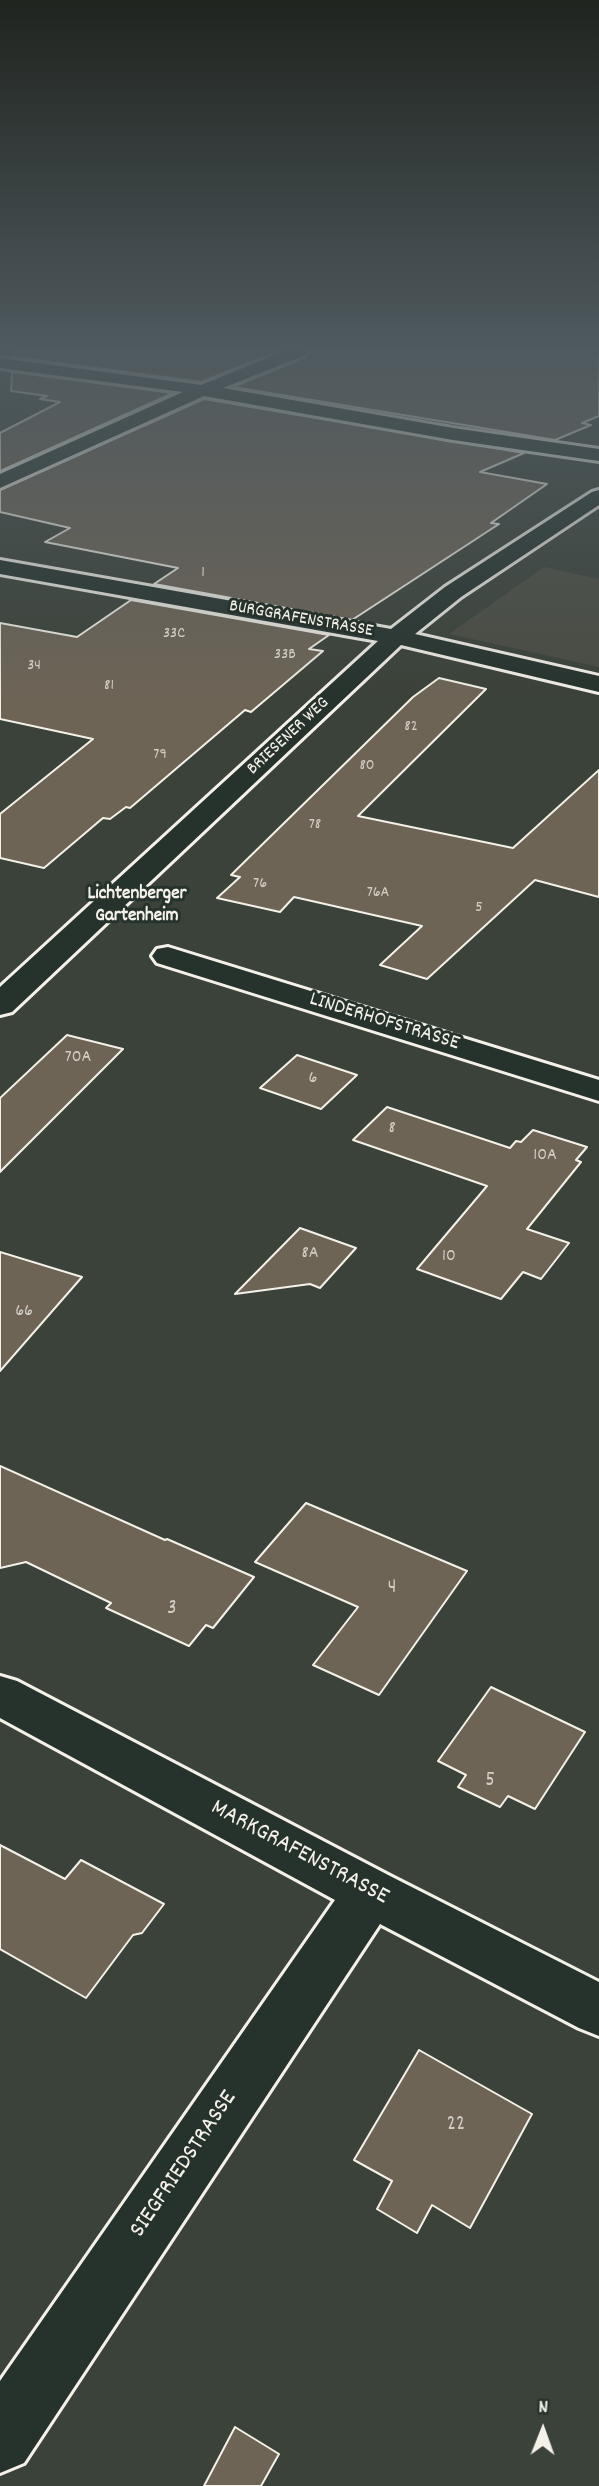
<!DOCTYPE html>
<html>
<head>
<meta charset="utf-8">
<style>
  body { margin:0 }
  #map { position:relative; width:599px; height:2486px; overflow:hidden; background:#3b4239; font-family:Dekko,sans-serif }
  canvas { display:block }
  .north { position:absolute; left:508px; top:2395px; width:70px; height:70px; -webkit-text-stroke:5px #26332d; paint-order:stroke; rotate:1deg; font-size:19px; font-weight:700; line-height:28px; text-align:center; color:#f4f1e8 }
  .north::after { content:''; display:block; margin:auto; width:24px; height:32px; background:#f4f1e8; clip-path:polygon(50% 0,100% 100%,50% 72%,0 100%) }
</style>
</head>
<body>
<div id="map">
<canvas width="599" height="2486"></canvas>
<div class="north">N</div>
</div>
<script>
const c = document.querySelector('canvas').getContext('2d');
c.lineJoin = 'round';
function fill(path, color) { c.fillStyle = color; c.fill(path, 'evenodd'); }
const shape = rows => new Path2D(rows.map(r => 'M' + r).join(''));
function trace(path, color, width, dash) { c.strokeStyle = color; c.lineWidth = width; c.lineCap = dash ? 'butt' : 'round'; c.setLineDash(dash || []); c.stroke(path); }
function write(font, color, halo, rows, align = 'center') {
  c.font = font + ' Dekko,sans-serif'; c.lineWidth = 6; c.setLineDash([]); c.textBaseline = 'middle'; c.strokeStyle = halo; c.fillStyle = color; for (const [text, x, y, turn = 0] of rows) {
    c.save(); c.translate(x, y); c.rotate((+turn || 0) * Math.PI / 180); c.textAlign = isNaN(turn) ? turn : align; if (halo) c.strokeText(text, 0, 0); c.fillText(text, 0, 0); c.restore();
  }
}
fill(shape([
  [544,567,599,579,599,667,449,634]
]), '#4a4c42');
const building = shape([
  [14,351,279,351,201,382,13,357,14,351],
  [311,351,599,351,599,416,582,423,591,425,555,440,233,387,306,357,311,351],
  [12,372,173,393,0,471,0,433,60,402,40,399,47,396,11,391,12,372],
  [204,399,524,453,480,472,547,484,491,523,499,524,352,620,154,584,178,568,45,542,70,528,0,512,0,490,204,399],
  [131,600,329,635,309,649,323,651,251,712,245,710,130,808,126,807,110,819,103,818,44,868,0,858,0,814,93,739,0,719,0,623,77,637,131,600],
  [439,678,486,689,358,816,513,848,599,770,599,897,535,880,427,979,380,965,422,926,294,897,280,912,217,898,240,877,231,875,413,697,439,678],
  [67,1035,123,1049,0,1172,0,1098,67,1035],
  [297,1055,357,1075,321,1109,260,1088,297,1055],
  [387,1107,510,1148,516,1141,521,1142,533,1130,587,1147,576,1160,581,1162,527,1229,569,1243,541,1279,523,1272,501,1299,417,1269,487,1186,353,1140,387,1107],
  [300,1228,356,1248,320,1288,310,1284,235,1294,300,1228],
  [0,1252,82,1277,0,1371,0,1252],
  [0,1466,165,1540,167,1539,254,1577,213,1628,206,1625,189,1646,106,1608,111,1603,26,1562,0,1568,0,1466],
  [306,1503,467,1571,379,1695,313,1665,358,1607,255,1562,306,1503],
  [491,1687,585,1732,535,1809,508,1796,500,1807,458,1787,466,1775,438,1761,491,1687],
  [0,1845,65,1879,81,1860,164,1904,142,1933,133,1935,86,1998,0,1949,0,1845],
  [419,2050,532,2114,470,2228,432,2205,417,2233,377,2209,392,2181,354,2160,419,2050],
  [235,2427,279,2454,261,2486,204,2486,235,2427]
]);
fill(building, '#6d6456');
trace(building, '#f4f1e8', 2);
const street = shape([
  [285,351,308,351,305,355,223,388,453,428,599,449,599,461,453,440,204,396,0,488,0,474,183,392,0,368,0,358,201,385,285,351],
  [599,490,599,505,461,597,415,634,599,676,599,692,401,645,12,1012,0,1015,0,987,378,641,0,574,0,560,391,629,445,587,592,492,599,490],
  [168,947,599,1080,599,1101,157,963,152,956,157,949,168,947],
  [0,1676,17,1681,390,1876,599,1982,599,2036,579,2028,380,1924,24,2463,0,2473,0,2381,335,1900,0,1718,0,1676]
]);
trace(street, '#f4f1e8', 6);
fill(street, '#26332d');
const sky = c.createLinearGradient(0, 0, 0, 699);
sky.addColorStop(0, '#20241f');
sky.addColorStop(0.5, '#4f5a5f');
sky.addColorStop(1, '#4f5a5f00');
c.fillStyle = sky;
c.fillRect(0, 0, 599, 699);
write('16px', '#d2cec4', null, [
  ["1",203,574],
  ["33C",174,635],
  ["33B",285,656],
  ["34",34,667],
  ["81",109,687],
  ["82",411,728],
  ["79",160,756],
  ["80",367,767],
  ["78",315,826],
  ["76",260,885],
  ["76A",378,894],
  ["5",479,909]
]);
write('18px', '#f4f1e8', '#26332d', [
  ["BURGGRAFENSTRASSE",301,620,10],
  ["BRIESENER WEG",289,737,-43]
]);
write('18px', '#d2cec4', null, [
  ["70A",78,1059],
  ["6",313,1080],
  ["8",392,1130],
  ["10A",545,1157],
  ["8A",310,1255],
  ["10",449,1258],
  ["66",24,1313]
]);
write('bold 19px', '#f4f1e8', '#26332d', [
  ["Lichtenberger",137,895],
  ["Gartenheim",137,917]
]);
write('21px', '#f4f1e8', '#26332d', [
  ["LINDERHOFSTRASSE",384,1023,17]
]);
write('21px', '#d2cec4', null, [
  ["4",392,1589],
  ["3",172,1610],
  ["5",490,1782],
  ["22",456,2126]
]);
write('24px', '#f4f1e8', '#26332d', [
  ["MARKGRAFENSTRASSE",299,1854,28],
  ["SIEGFRIEDSTRASSE",185,2165,-56]
]);
</script>
</body>
</html>
